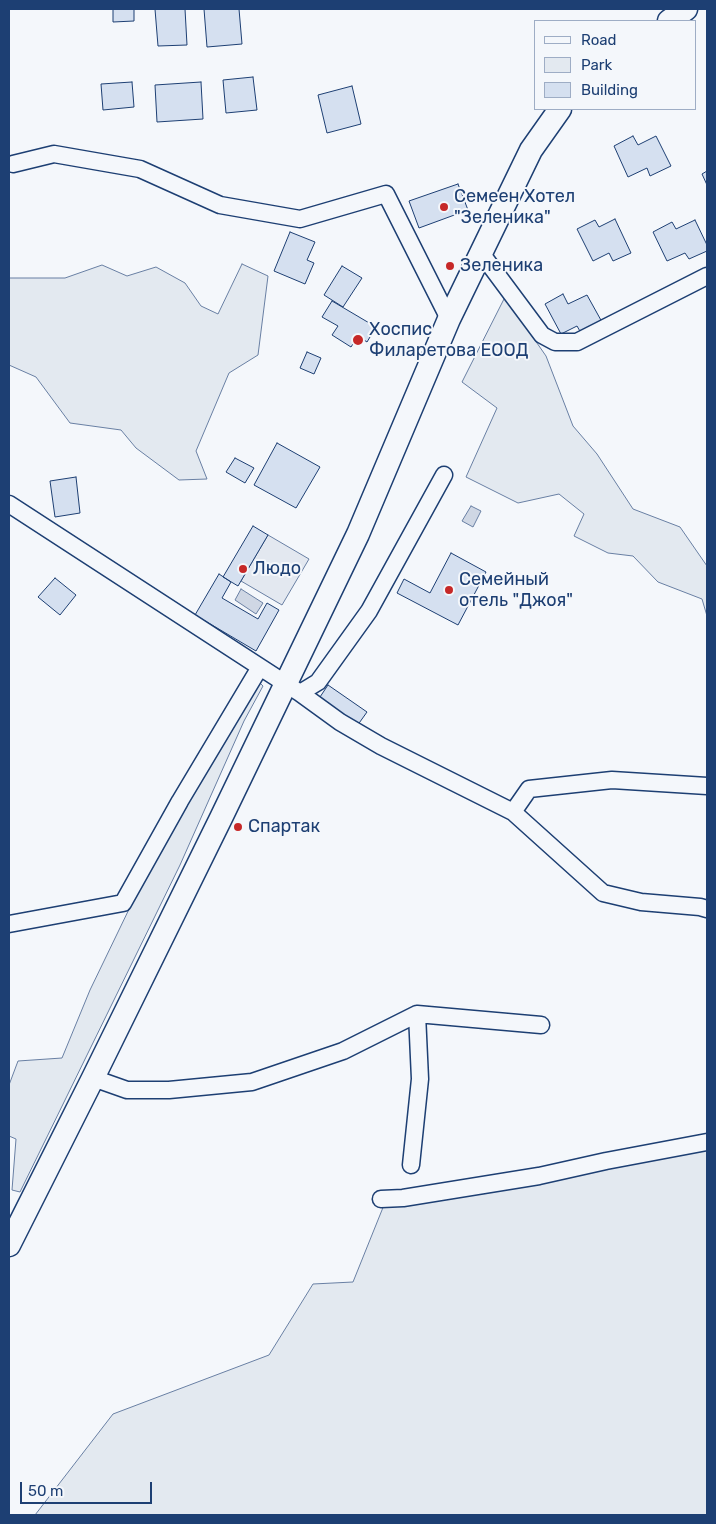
<!DOCTYPE html>
<html>
<head>
<meta charset="utf-8">
<style>
  body { margin:0 }
  #map { position:relative; width:716px; height:1524px; overflow:hidden; background:#f4f7fb; font-family:Rubik,sans-serif }
  canvas { display:block }
  .frame { position:absolute; inset:0; border:10px solid #1d3f73; pointer-events:none }
  .legend { position:absolute; left:534px; top:20px; width:162px; height:90px; box-sizing:border-box; background:#f4f7fb; border:1px solid #9eadc5; margin:0; padding:6px 9px; list-style:none; font-size:15px; color:#1d3f73 }
  .legend li { display:flex; align-items:center; gap:10px; height:25px }
  .legend b { width:25px; border:1px solid #9eadc5 }
  .scale { position:absolute; left:20px; top:1482px; width:132px; height:22px; box-sizing:border-box; border:2px solid #1d3f73; border-top:0; padding-left:6px; font-size:15px; line-height:18px; white-space:nowrap; color:#1d3f73; -webkit-text-stroke:4px #f4f7fb; paint-order:stroke }
</style>
</head>
<body>
<div id="map">
<canvas width="716" height="1524"></canvas>
<div class="frame"></div>
<ul class="legend">
<li><b style="height:6px;background:#f4f7fb"></b>Road</li>
<li><b style="height:14px;background:#e3e9f0"></b>Park</li>
<li><b style="height:14px;background:#d5e0f0"></b>Building</li>
</ul>
<div class="scale">50 m</div>
</div>
<script>
const c = document.querySelector('canvas').getContext('2d');
c.lineJoin = 'round';
function fill(path, color) { c.fillStyle = color; c.fill(path, 'evenodd'); }
const shape = rows => new Path2D(rows.map(r => 'M' + r).join(''));
function trace(path, color, width, dash) { c.strokeStyle = color; c.lineWidth = width; c.lineCap = dash ? 'butt' : 'round'; c.setLineDash(dash || []); c.stroke(path); }
function write(font, color, halo, rows, align = 'center') {
  c.font = font + ' Rubik,sans-serif'; c.lineWidth = 4; c.setLineDash([]); c.textBaseline = 'middle'; c.strokeStyle = halo; c.fillStyle = color; for (const [text, x, y, turn = 0] of rows) {
    c.save(); c.translate(x, y); c.rotate((+turn || 0) * Math.PI / 180); c.textAlign = isNaN(turn) ? turn : align; if (halo) c.strokeText(text, 0, 0); c.fillText(text, 0, 0); c.restore();
  }
}
const green = shape([
  [242,264,268,276,258,355,229,373,196,451,207,479,179,480,136,448,121,430,70,423,36,377,9,365,9,278,65,278,102,265,127,276,156,267,185,283,201,306,218,314,242,264],
  [505,297,546,356,573,426,597,454,633,509,680,527,707,566,707,616,702,599,658,582,633,556,608,553,574,536,584,514,559,494,518,503,466,477,497,408,462,382,505,297],
  [257,680,263,686,244,721,180,865,20,1192,12,1190,16,1139,9,1136,9,1085,18,1061,62,1058,90,990,132,903,186,803,257,680],
  [707,1149,707,1515,35,1515,113,1414,269,1355,313,1284,353,1282,384,1205,707,1149]
]);
fill(green, '#e3e9f0');
trace(green, '#687fa3', 1);
const parking = shape([
  [268,535,309,559,282,605,241,581,268,535]
]);
fill(parking, '#e3e8f0');
trace(parking, '#687fa3', 1);
const water = shape([
  [471,506,481,511,473,527,462,521,471,506],
  [241,589,263,603,256,614,235,600,241,589]
]);
fill(water, '#cfd7e4');
trace(water, '#687fa3', 1);
const building = shape([
  [113,9,134,9,134,21,113,22,113,9],
  [155,9,185,9,187,45,158,46,155,9],
  [204,9,239,9,242,44,207,47,204,9],
  [253,77,257,110,226,113,223,80,253,77],
  [132,82,134,107,103,110,101,84,132,82],
  [201,82,203,119,157,122,155,85,201,82],
  [352,86,361,124,327,133,318,95,352,86],
  [633,136,638,145,656,136,671,166,650,176,647,168,628,177,614,146,633,136],
  [707,171,707,185,702,174,707,171],
  [458,184,468,210,419,228,409,201,458,184],
  [615,219,631,253,613,261,609,253,593,261,577,229,595,220,599,227,615,219],
  [695,220,707,245,707,251,689,259,685,253,667,261,653,232,672,222,676,229,695,220],
  [290,232,315,242,307,260,314,263,305,284,274,271,290,232],
  [342,266,362,278,343,307,324,295,342,266],
  [563,294,568,304,587,295,602,322,581,333,577,326,561,334,545,304,563,294],
  [332,301,376,327,367,342,358,336,351,347,332,335,338,326,322,317,332,301],
  [307,352,321,358,314,374,300,368,307,352],
  [277,443,320,467,296,508,254,485,277,443],
  [235,458,254,468,245,483,226,472,235,458],
  [76,477,80,513,55,517,50,481,76,477],
  [253,526,268,535,238,586,223,577,253,526],
  [451,553,486,572,458,625,397,593,404,579,430,593,451,553],
  [219,574,231,582,222,598,258,619,267,603,279,610,256,651,195,615,219,574],
  [55,578,76,595,60,615,38,597,55,578],
  [328,685,367,712,357,726,318,700,328,685]
]);
fill(building, '#d5e0f0');
trace(building, '#1d3f73', 1);
const street = shape([
  [13,164,54,154,140,169,220,205,300,219,386,194,449,319],
  [481,253,542,335,555,342,577,342,707,276],
  [9,504,300,693,318,682,369,611,444,475],
  [300,693,340,722,381,746,513,812,603,893,641,902,700,907,707,909],
  [513,812,529,789,612,780,707,786],
  [9,924,123,903,180,801,260,667],
  [93,1078,127,1090,169,1090,252,1082,343,1051,417,1014,541,1025],
  [411,1165,420,1079,417,1014],
  [381,1199,403,1198,539,1176,606,1161,707,1142]
]);
const secondary = shape([
  [669,21,686,9],
  [9,1245,93,1078,221,818,358,534,449,319,531,150,560,109]
]);
trace(street, '#1d3f73', 19);
trace(secondary, '#1d3f73', 25);
trace(street, '#f4f7fb', 16);
trace(secondary, '#f4f7fb', 22);
for (const [x, y, r, color] of [
  [444,207,5,"#c62828"],
  [450,266,5,"#c62828"],
  [358,340,6,"#c62828"],
  [243,569,5,"#c62828"],
  [449,590,5,"#c62828"],
  [238,827,5,"#c62828"]
]) { const dot = new Path2D(); dot.arc(x, y, r, 0, 2 * Math.PI); c.fillStyle = color; c.fill(dot); trace(dot, '#f4f7fb', 2); }
write('18px', '#1d3f73', '#f4f7fb', [
  ["Семеен Хотел",454,197],
  ["\"Зеленика\"",454,218],
  ["Зеленика",460,266],
  ["Хоспис",369,330],
  ["Филаретова ЕООД",369,351],
  ["Людо",253,569],
  ["Семейный",459,580],
  ["отель \"Джоя\"",459,601],
  ["Спартак",248,827]
], 'left');
</script>
</body>
</html>
